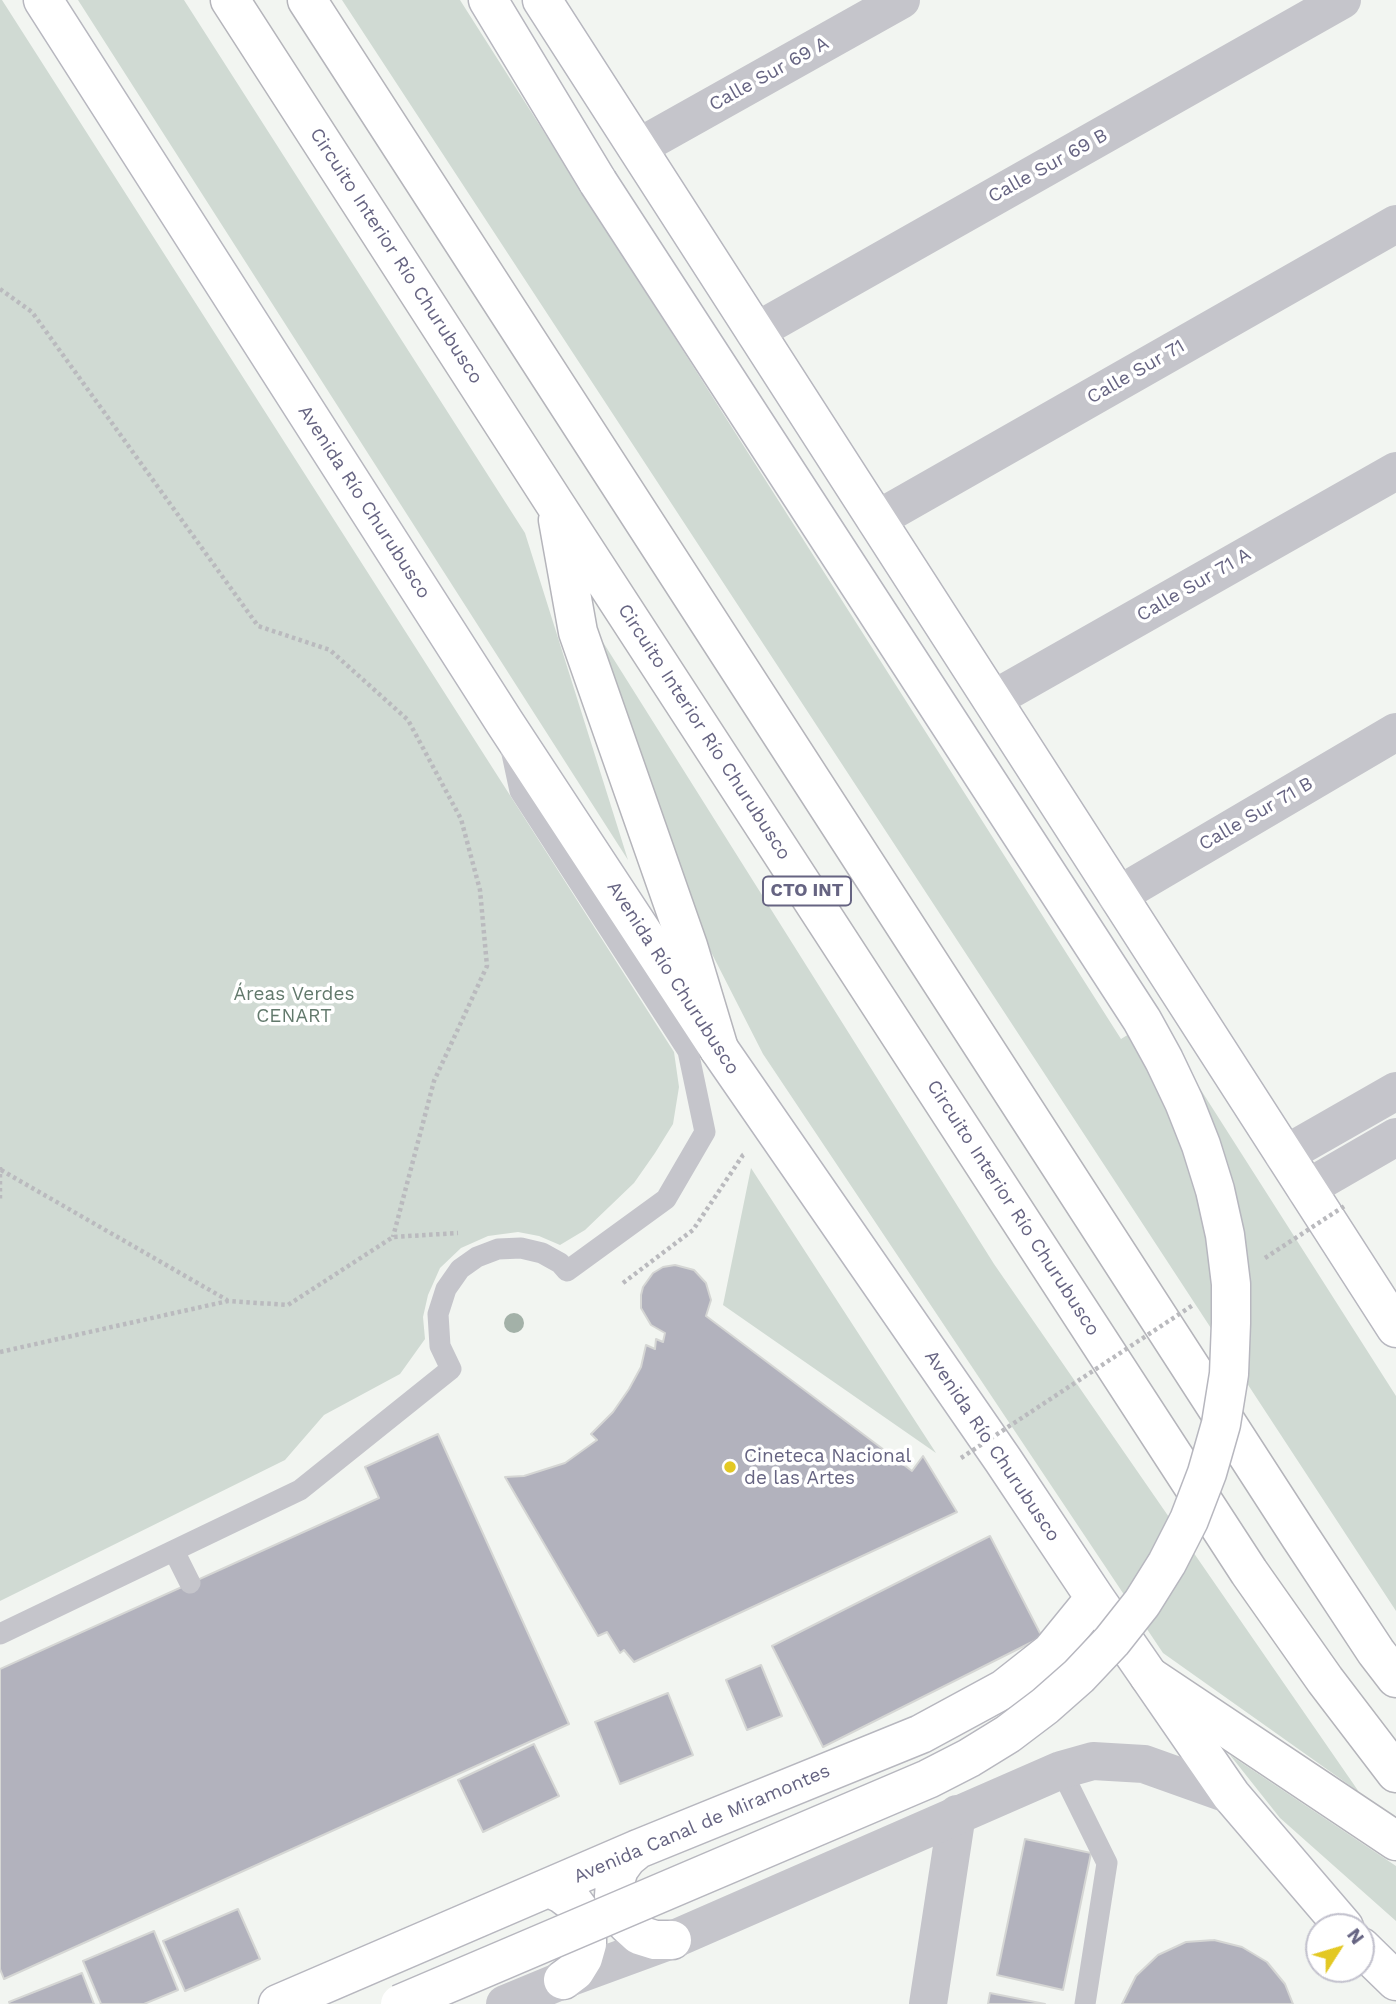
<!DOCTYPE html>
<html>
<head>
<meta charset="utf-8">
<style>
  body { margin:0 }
  #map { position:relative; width:1396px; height:2004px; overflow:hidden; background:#f2f5f1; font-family:"Work Sans",sans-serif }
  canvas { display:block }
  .north { position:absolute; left:1305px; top:1913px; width:70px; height:70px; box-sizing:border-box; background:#fff; border:2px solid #c2c1cd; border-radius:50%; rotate:53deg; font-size:19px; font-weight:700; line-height:28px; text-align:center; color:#666482 }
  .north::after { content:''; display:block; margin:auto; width:24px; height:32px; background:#e3c823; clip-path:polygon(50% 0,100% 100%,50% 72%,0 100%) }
</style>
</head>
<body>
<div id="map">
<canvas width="1396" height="2004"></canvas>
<div class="north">N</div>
</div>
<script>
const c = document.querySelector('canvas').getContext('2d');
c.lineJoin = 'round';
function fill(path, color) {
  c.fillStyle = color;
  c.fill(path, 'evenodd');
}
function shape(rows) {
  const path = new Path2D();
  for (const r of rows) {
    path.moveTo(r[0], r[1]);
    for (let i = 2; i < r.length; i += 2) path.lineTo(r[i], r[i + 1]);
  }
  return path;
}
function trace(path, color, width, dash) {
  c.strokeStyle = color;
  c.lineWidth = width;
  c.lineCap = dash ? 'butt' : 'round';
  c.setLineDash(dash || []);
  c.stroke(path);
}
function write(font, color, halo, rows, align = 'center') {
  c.font = font + ' "Work Sans",sans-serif';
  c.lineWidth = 7;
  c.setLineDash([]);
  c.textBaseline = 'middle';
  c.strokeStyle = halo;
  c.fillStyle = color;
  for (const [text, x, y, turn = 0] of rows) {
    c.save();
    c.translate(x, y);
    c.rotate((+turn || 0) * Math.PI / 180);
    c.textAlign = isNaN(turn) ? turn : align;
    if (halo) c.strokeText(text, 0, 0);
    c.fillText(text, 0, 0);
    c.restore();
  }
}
const green = shape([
  [0,0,2,0,674,1052,679,1087,673,1124,655,1153,634,1183,585,1230,560,1245,539,1236,518,1232,488,1236,461,1248,440,1268,428,1295,423,1317,425,1339,400,1374,324,1415,285,1460,0,1601],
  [78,0,184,0,525,533,628,860],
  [342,0,460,0,1121,1039,1155,1018,1396,1396,1396,1611],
  [601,639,994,1264,1359,1792,1163,1653,763,1054,709,948],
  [751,1168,936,1453,723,1305],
  [1230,1755,1396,1866,1396,1921,1280,1818]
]);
const building = shape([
  [675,1265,694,1270,706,1283,711,1300,706,1316,912,1471,923,1456,957,1512,634,1662,624,1650,620,1653,607,1632,598,1636,505,1477,524,1476,565,1463,597,1440,591,1434,613,1412,629,1389,641,1367,646,1345,655,1349,656,1339,663,1342,665,1333,651,1325,641,1308,641,1295,643,1287,653,1273,663,1267,675,1265],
  [438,1434,569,1724,4,1979,0,1969,0,1669,379,1498,365,1467,438,1434],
  [990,1536,1042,1637,823,1747,772,1646,990,1536],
  [761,1665,782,1716,747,1730,726,1680,761,1665],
  [668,1693,693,1755,620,1784,595,1722,668,1693],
  [534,1744,559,1796,483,1832,458,1780,534,1744],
  [1025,1839,1091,1853,1063,1990,997,1975,1025,1839],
  [238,1909,260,1959,185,1991,163,1941,238,1909],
  [154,1931,178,1990,144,2004,101,2004,83,1961,154,1931],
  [1214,1940,1242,1947,1267,1962,1285,1984,1293,2004,1122,2004,1136,1976,1158,1955,1186,1942,1214,1940],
  [82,1973,94,2004,10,2004,9,2002,82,1973],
  [990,1993,1045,2004,988,2004,990,1993]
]);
const path = shape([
  [0,289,32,312,258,626,330,650,408,720,461,819,480,890,487,966,434,1081,393,1237],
  [0,1167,0,1202],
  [1,1170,227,1300],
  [623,1283,693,1230,743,1155,746,1153],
  [0,1352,228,1301,288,1305,393,1237,458,1233]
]);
const service = shape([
  [174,1551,190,1583],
  [0,1634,300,1490,451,1369,440,1346,438,1314,446,1289,460,1269,477,1257,498,1249,521,1248,542,1253,560,1263,567,1271,666,1199,705,1132,688,1051,520,791,511,749],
  [1061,1770,1107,1863,1085,2004]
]);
const minor = shape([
  [637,148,901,0],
  [755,332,1342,0],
  [876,520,1396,224],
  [992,700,1396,471],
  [1117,896,1396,732],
  [928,2004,957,1814]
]);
const tertiary = shape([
  [1284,1155,1396,1091],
  [1306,1189,1396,1137],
  [505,2004,563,1980,672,1940,1061,1770,1093,1761,1144,1764,1231,1795]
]);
const secondary = shape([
  [43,0,505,723,719,1049,1003,1460,1095,1598,1231,1795,1344,1927],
  [488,0,598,182],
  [542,0,1396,1328],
  [638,1849,627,1858,619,1869,615,1882,614,1896,618,1910,627,1924,639,1935,655,1940,672,1940],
  [549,1888,562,1894,574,1903,582,1914,587,1928,587,1944,583,1958,575,1971,563,1980],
  [1361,1947,1396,1981],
  [278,2004,638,1849,921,1734,1004,1689,1051,1652,1095,1598]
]);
const motorway = shape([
  [230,0,555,504,1249,1572,1325,1680,1396,1773],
  [307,0,1301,1538,1376,1652,1396,1678],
  [558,520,578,632,688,946,719,1049],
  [1149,1676,1396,1841]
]);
const pathBridge = shape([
  [1265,1258,1346,1205],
  [961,1458,1193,1305]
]);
const secondaryBridge = shape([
  [400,2004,928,1779,969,1758,1008,1734,1045,1706,1079,1676,1112,1641,1142,1603,1167,1563,1189,1520,1207,1473,1221,1424,1229,1374,1231,1323,1231,1284,1225,1235,1215,1190,1201,1145,1184,1102,1164,1060,1142,1020,598,182]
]);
const trees = [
  [514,1323]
];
const markers = [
  [730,1467,7,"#e3c823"]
];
const shields = [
  [807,891,88]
];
const shieldNames = [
  ["CTO INT",807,891]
];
const streetNames = [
  ["Calle Sur 69 A",769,74,-29],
  ["Calle Sur 69 B",1048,166,-29],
  ["Circuito Interior Río Churubusco",396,256,57],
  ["Calle Sur 71",1136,372,-30],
  ["Avenida Río Churubusco",364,502,57],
  ["Calle Sur 71 A",1194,585,-30],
  ["Circuito Interior Río Churubusco",704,732,57],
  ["Calle Sur 71 B",1256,814,-30],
  ["Avenida Río Churubusco",673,978,57],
  ["Circuito Interior Río Churubusco",1013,1208,57],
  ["Avenida Río Churubusco",992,1446,56],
  ["Avenida Canal de Miramontes",702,1824,-23]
];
const parkNames = [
  ["Áreas Verdes",294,994],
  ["CENART",294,1016]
];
const poiNames = [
  ["Cineteca Nacional",744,1456],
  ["de las Artes",744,1478]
];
fill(green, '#d0dad3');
fill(building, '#b2b2bd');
trace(building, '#d5d6d4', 2);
trace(secondary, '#b7b7bf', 41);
trace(motorway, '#b5b5bb', 41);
trace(path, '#bababe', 4.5, [3.5, 3.5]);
trace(service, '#c5c5cb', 21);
trace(minor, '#c5c5cb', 38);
trace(tertiary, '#c5c5cb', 38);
trace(secondary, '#fff', 38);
trace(motorway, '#fff', 38);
trace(secondaryBridge, '#b7b7bf', 41, []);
trace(pathBridge, '#bababe', 4.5, [3.5, 3.5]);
trace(secondaryBridge, '#fff', 38);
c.fillStyle = '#a3b1a8';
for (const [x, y] of trees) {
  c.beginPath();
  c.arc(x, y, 10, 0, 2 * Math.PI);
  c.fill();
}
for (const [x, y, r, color] of markers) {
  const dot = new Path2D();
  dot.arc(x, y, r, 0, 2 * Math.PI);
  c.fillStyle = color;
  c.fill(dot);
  trace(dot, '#fff', 2.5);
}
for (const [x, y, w] of shields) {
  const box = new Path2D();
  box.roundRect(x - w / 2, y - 14.5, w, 29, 5);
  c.fillStyle = '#fff';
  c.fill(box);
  trace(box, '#666482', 2);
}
write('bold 18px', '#666482', null, shieldNames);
write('19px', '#666482', '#fff', streetNames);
write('19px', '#62796c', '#fff', parkNames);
write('19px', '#666482', '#fff', poiNames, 'left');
</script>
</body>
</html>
